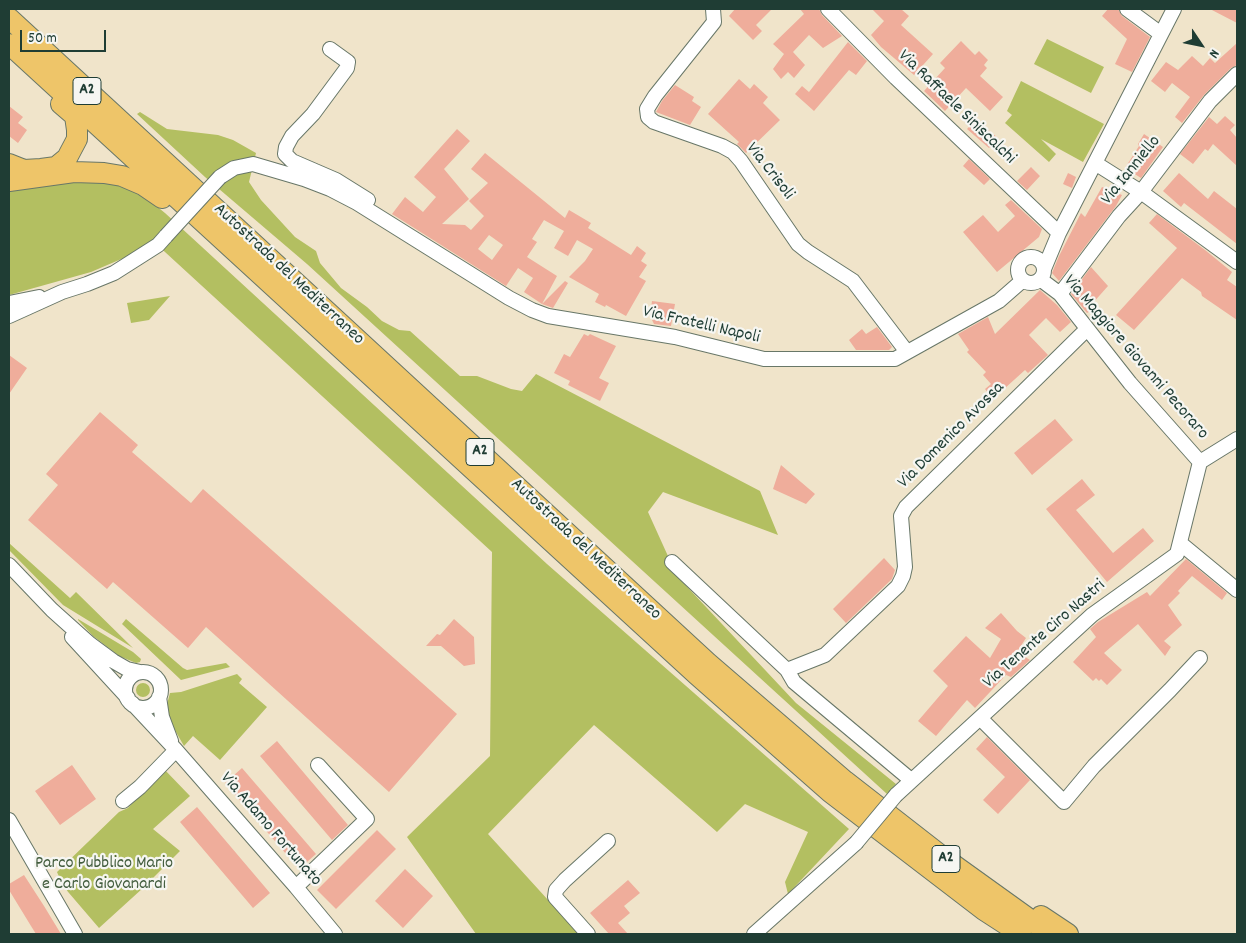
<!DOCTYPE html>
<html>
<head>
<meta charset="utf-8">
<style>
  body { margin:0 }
  #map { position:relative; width:1246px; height:943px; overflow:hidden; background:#f0e4ca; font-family:Dekko,sans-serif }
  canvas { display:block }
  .frame { position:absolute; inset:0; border:10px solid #1f3d34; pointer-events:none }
  .north { position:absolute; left:1176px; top:20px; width:50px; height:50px; -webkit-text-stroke:4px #f6f6f2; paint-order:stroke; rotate:124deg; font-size:14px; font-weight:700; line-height:20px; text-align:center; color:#1f3d34 }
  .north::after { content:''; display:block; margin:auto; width:18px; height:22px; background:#1f3d34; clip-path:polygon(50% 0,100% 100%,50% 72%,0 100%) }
  .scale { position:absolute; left:20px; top:30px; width:86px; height:22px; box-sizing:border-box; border:2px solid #1f3d34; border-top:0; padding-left:6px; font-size:15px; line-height:18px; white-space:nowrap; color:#1f3d34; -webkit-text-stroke:4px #f6f6f2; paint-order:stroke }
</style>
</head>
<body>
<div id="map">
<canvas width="1246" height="943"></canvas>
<div class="frame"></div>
<div class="north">N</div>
<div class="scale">50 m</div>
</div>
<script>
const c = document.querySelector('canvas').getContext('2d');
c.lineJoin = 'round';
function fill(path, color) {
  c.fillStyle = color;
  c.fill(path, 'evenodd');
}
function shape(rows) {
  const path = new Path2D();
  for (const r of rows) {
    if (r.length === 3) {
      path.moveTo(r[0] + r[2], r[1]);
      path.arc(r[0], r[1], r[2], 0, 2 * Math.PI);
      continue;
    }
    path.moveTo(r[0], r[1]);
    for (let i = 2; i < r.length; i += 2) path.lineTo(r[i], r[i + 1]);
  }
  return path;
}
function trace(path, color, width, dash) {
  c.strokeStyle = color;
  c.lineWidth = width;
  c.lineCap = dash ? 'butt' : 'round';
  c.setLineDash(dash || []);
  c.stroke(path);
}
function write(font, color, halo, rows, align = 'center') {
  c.font = font + ' Dekko,sans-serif';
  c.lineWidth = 4.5;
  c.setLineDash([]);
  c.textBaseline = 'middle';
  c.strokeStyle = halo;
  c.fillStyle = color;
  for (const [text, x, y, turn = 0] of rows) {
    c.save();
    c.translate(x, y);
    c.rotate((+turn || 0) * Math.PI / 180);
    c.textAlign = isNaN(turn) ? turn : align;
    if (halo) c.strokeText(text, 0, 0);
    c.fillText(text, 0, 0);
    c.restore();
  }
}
const green = shape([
  [1047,39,1104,67,1091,93,1034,64],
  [1021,81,1104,124,1083,162,1041,139,1056,154,1049,162,1005,123,1012,115,1007,111],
  [140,112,167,129,218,135,233,140,256,153,249,182,261,200,295,237,316,251,320,263,341,288,367,307,382,321,399,330,410,331,460,376,477,376,511,389,522,391,536,374,760,491,778,535,663,492,648,512,677,576,796,703,896,784,887,794,307,264,205,177,137,114],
  [78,178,129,184,165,213,547,564,849,829,788,894,785,882,808,832,745,804,717,832,594,725,488,834,579,934,476,934,407,837,490,756,492,552,153,241,126,257,91,272,9,295,9,185],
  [170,296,149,320,131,323,127,303],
  [9,543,70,598,76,592,133,648,63,605,9,550],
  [78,619,133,652,141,659,140,662,136,663,119,656,93,636,78,620],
  [126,619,183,668,187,670,226,663,230,667,181,680,122,624],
  [237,674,242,679,239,683,267,707,220,760,193,736,184,746,172,725,167,714,167,704,170,693,181,692],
  [143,690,7],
  [163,768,190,796,153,829,180,851,143,888,99,928,63,886,57,872,119,812,128,808]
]);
const building = shape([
  [735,9,772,9,756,25,762,31,753,40,729,16],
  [800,9,819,9,822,15,842,36,823,48,809,35,793,52,805,65,794,78,788,72,781,79,773,69,784,54,773,44,804,14],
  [872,9,901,9,909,16,901,25,933,54,914,75,881,47,871,35,884,21],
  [1108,9,1118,9,1122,16,1150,37,1132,72,1115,64,1127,39,1102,16],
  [1210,9,1237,9,1237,23],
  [961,41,975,55,979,51,988,60,984,65,987,68,980,76,1003,97,990,111,966,88,945,111,924,91,945,68,940,63],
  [848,42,867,61,856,75,849,70,814,111,795,94,802,86,809,92],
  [1237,43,1237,65,1231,68,1204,95,1182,123,1175,117,1190,97,1172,83,1165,92,1151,81,1166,62,1178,70,1192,56,1203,66,1210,58,1215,63],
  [739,79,750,89,754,84,768,97,763,103,780,120,746,153,737,144,739,142,708,114],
  [675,85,694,97,692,101,701,107,690,125,656,112,662,101],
  [9,106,23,117,18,123,27,130,18,143,9,136],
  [1225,116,1235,125,1230,130,1237,138,1237,166,1213,144,1208,151,1205,149,1193,164,1180,154,1209,117,1217,124],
  [975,121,985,130,987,129,998,138,989,148,967,129],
  [457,129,470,141,444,169,469,199,442,224,465,225,471,230,484,216,469,201,488,183,471,169,485,153,565,218,569,210,591,223,588,228,631,255,637,246,646,253,641,261,647,265,639,277,646,281,626,316,606,305,605,307,595,302,599,294,569,277,585,261,593,249,577,240,568,256,554,248,564,231,544,220,532,239,537,242,527,257,557,276,542,304,524,292,533,278,518,268,506,286,392,214,405,197,423,212,436,197,414,177],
  [489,235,503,245,492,260,478,249],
  [1144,134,1163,147,1141,178,1125,168,1139,146,1138,144],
  [969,159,990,179,984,185,963,166],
  [1031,167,1040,176,1027,190,1017,181],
  [1068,173,1076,177,1072,188,1063,184],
  [1179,173,1208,199,1214,191,1237,209,1237,244,1184,203,1181,207,1163,191],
  [1102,187,1122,195,1116,206,1059,281,1052,273,1059,256,1081,213,1085,217],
  [1011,200,1042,229,1039,237,997,272,963,232,983,215,998,232,1015,216,1005,205],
  [1157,214,1205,250,1232,272,1227,280,1237,287,1237,320,1202,296,1201,292,1182,278,1134,330,1116,315,1177,248,1149,223],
  [1091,267,1108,286,1092,304,1095,308,1087,313,1071,294],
  [565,281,568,283,553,308,542,304],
  [1040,290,1057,305,1071,322,1060,332,1046,318,1029,335,1048,355,1028,373,1025,370,993,399,985,389,991,384,983,375,986,372,967,352,969,350,958,334,988,317,995,334],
  [652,301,675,304,671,326,654,324,650,316],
  [877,327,892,347,889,350,856,350,849,340,862,329,866,334],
  [584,334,588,336,590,334,616,346,599,378,609,383,600,401,568,385,570,381,554,373,564,354,570,357],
  [9,355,27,368,9,394],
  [100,412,138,445,132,452,191,503,203,489,457,714,389,792,206,627,188,648,113,582,107,589,28,520,58,485,46,474],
  [1055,419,1073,440,1032,475,1014,453],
  [781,465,815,494,806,504,773,489],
  [1082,479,1095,495,1076,510,1113,553,1143,528,1154,541,1107,582,1046,509],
  [884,558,895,570,892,579,846,623,833,609],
  [1186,559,1227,593,1222,600,1192,576,1178,591,1180,593,1168,605,1182,625,1164,641,1171,647,1165,656,1138,624,1104,653,1122,670,1107,685,1101,679,1099,681,1096,678,1093,681,1073,662,1096,637,1090,629,1098,622,1147,592,1150,596],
  [1001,613,1017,631,1026,638,1017,652,1030,660,1011,677,1006,675,975,708,967,700,936,736,918,721,948,686,933,671,966,636,990,658,1001,639,985,628],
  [454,619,474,637,475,664,464,666,441,646,426,646,437,634,440,635],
  [987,737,1030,780,998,814,983,800,1005,777,976,749],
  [277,741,348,825,332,840,260,756],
  [72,765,96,799,60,825,35,791],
  [242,768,316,854,299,869,225,783],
  [197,807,270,893,253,908,180,822],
  [377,830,396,849,336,909,317,890],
  [405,869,433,896,403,928,375,901],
  [24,875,44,906,61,934,36,934,31,926,9,890,9,884],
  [628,880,640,893,624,906,630,913,618,923,628,934,609,934,590,913]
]);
const minor = shape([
  [713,9,714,22,655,96,647,109,648,117,654,122,722,146,733,152,741,161,798,244,808,252,853,281,907,352],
  [828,9,896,78,1059,233],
  [1127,9,1161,34],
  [330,49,348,62,347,68,313,114,292,136,286,147,285,154,292,161,336,180,368,200],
  [1095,163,1141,192,1237,262],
  [220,177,234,168,253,164,304,179,330,189,357,203,509,298,532,310,548,316,675,337,764,359,895,359,999,301,1023,280],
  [1031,270,13],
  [1044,269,1059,233,1174,9],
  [1040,279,1060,294,1130,383,1200,462],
  [1060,294,1119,216,1141,192,1210,101,1237,74],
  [9,303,39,297],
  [9,316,62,292,87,284,114,273,158,245,166,236],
  [1200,462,1237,439],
  [1180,543,1237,590],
  [672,562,787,670],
  [9,565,52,610,90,644,113,661,127,669,140,672],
  [72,637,128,698],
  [143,690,18],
  [159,697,162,717,171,741],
  [132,703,176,750,296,887,335,934],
  [980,718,1064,802,1094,766,1170,690,1200,658],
  [911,780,794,682,787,670,825,655,898,586,903,576,905,567,901,516,906,507,1087,329],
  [896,795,1092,615,1177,554,1200,462],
  [123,801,140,787,176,750],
  [9,820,75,934],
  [296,887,367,819,318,765],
  [588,934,555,897,556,890,565,880,608,841],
  [754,934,856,843]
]);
const highway = shape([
  [9,18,708,663,845,781,940,855,1050,934],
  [9,44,697,675,830,792,984,910,1021,934],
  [9,164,24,170,41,169,56,167,67,158,77,139,77,130,75,116,61,104],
  [9,181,74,172,104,173,122,176,143,185,162,198],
  [1041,916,1068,934]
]);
const minorBridge = shape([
  [166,236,220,177],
  [856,843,896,795]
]);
const shields = [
  [87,91,28],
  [480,452,28],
  [946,859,28]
];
const shieldNames = [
  ["A2",87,91],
  ["A2",480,452],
  ["A2",946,859]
];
const streetNames = [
  ["Via Raffaele Siniscalchi",956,108,44],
  ["Via Ianniello",1132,171,-51],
  ["Via Crisoli",769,172,52],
  ["Autostrada del Mediterraneo",288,275,43],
  ["Via Fratelli Napoli",701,326,13],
  ["Via Maggiore Giovanni Pecoraro",1135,358,49],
  ["Via Domenico Avossa",952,436,-45],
  ["Autostrada del Mediterraneo",585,550,43],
  ["Via Tenente Ciro Nastri",1045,635,-41],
  ["Via Adamo Fortunato",270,830,49]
];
const parkNames = [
  ["Parco Pubblico Mario",104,865],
  ["e Carlo Giovanardi",104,886]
];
fill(green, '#b3bf61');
fill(building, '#efad9b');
trace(minor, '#687768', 16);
trace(highway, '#687768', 22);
trace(minor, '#fff', 14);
trace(highway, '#eec569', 20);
trace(minorBridge, '#687768', 16, []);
trace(minorBridge, '#fff', 14);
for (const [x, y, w] of shields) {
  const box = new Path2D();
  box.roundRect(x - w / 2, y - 13.5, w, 27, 4);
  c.fillStyle = '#f6f6f2';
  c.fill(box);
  trace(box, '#1f3d34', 1);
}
write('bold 16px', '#1f3d34', null, shieldNames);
write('18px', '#1f3d34', '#f6f6f2', streetNames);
write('18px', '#445e3f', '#f6f6f2', parkNames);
</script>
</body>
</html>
